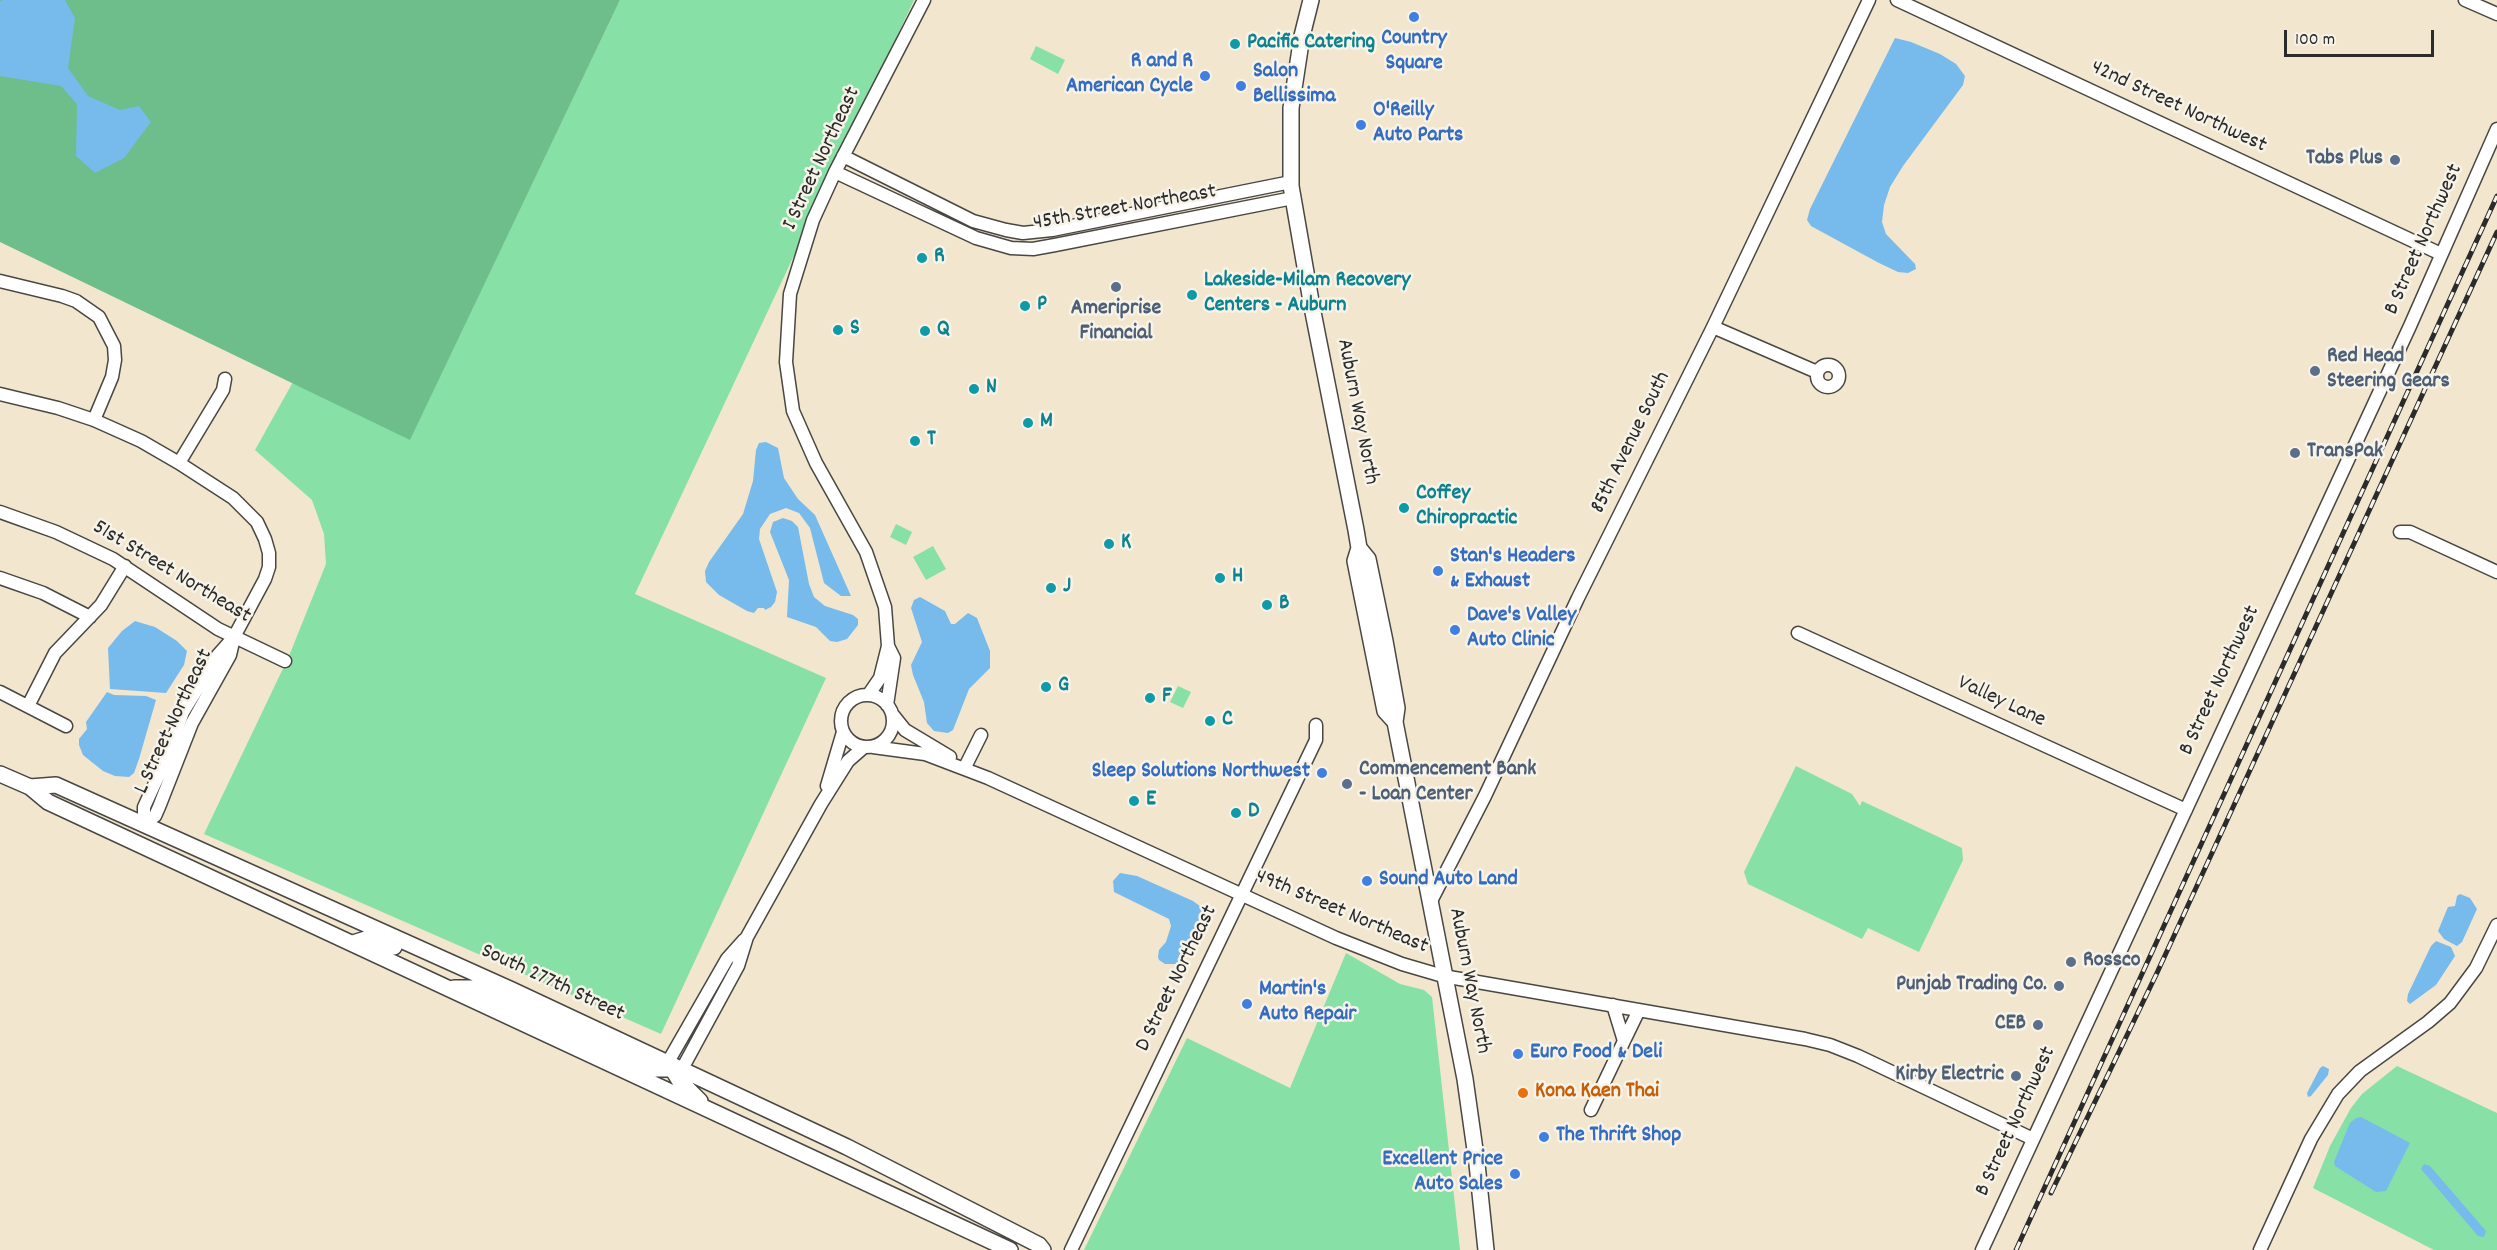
<!DOCTYPE html>
<html>
<head>
<meta charset="utf-8">
<style>
  body { margin:0 }
  #map { position:relative; width:2497px; height:1250px; overflow:hidden; background:#f2e6ce; font-family:Dekko,sans-serif }
  canvas { display:block }
  .scale { position:absolute; left:2284px; top:30px; width:150px; height:27px; box-sizing:border-box; border:3px solid #2b2b2b; border-top:0; padding-left:8px; font-size:18px; line-height:21px; white-space:nowrap; color:#2b2b2b; -webkit-text-stroke:4px #f7f3e8; paint-order:stroke }
</style>
</head>
<body>
<div id="map">
<canvas width="2497" height="1250"></canvas>
<div class="scale">100 m</div>
</div>
<script>
const c = document.querySelector('canvas').getContext('2d');
c.lineJoin = 'round';
function fill(path, color) {
  c.fillStyle = color;
  c.fill(path, 'evenodd');
}
function shape(rows) {
  const path = new Path2D();
  for (const r of rows) {
    if (r.length === 3) {
      path.moveTo(r[0] + r[2], r[1]);
      path.arc(r[0], r[1], r[2], 0, 2 * Math.PI);
      continue;
    }
    path.moveTo(r[0], r[1]);
    for (let i = 2; i < r.length; i += 2) path.lineTo(r[i], r[i + 1]);
  }
  return path;
}
function trace(path, color, width, dash) {
  c.strokeStyle = color;
  c.lineWidth = width;
  c.lineCap = dash ? 'butt' : 'round';
  c.setLineDash(dash || []);
  c.stroke(path);
}
function write(font, color, halo, rows, align = 'center') {
  c.font = font + ' Dekko,sans-serif';
  c.lineWidth = 5;
  c.setLineDash([]);
  c.textBaseline = 'middle';
  c.strokeStyle = halo;
  c.fillStyle = color;
  for (const [text, x, y, turn = 0] of rows) {
    c.save();
    c.translate(x, y);
    c.rotate((+turn || 0) * Math.PI / 180);
    c.textAlign = isNaN(turn) ? turn : align;
    if (halo) c.strokeText(text, 0, 0);
    c.fillText(text, 0, 0);
    c.restore();
  }
}
const green = shape([
  [620,0,914,0,635,594,826,678,661,1034,204,834,289,656,326,564,324,534,312,500,255,450,293,382,410,439],
  [1036,46,1065,60,1058,74,1030,59],
  [896,524,912,532,906,545,890,537],
  [933,546,946,569,926,580,913,557],
  [1178,686,1191,692,1183,708,1170,702],
  [1796,766,1852,794,1860,806,1862,801,1962,848,1963,860,1919,952,1868,928,1862,939,1748,884,1744,872],
  [1346,953,1400,984,1424,990,1432,997,1460,1250,1084,1250,1187,1038,1290,1088],
  [2397,1066,2497,1113,2497,1250,2434,1250,2313,1188,2330,1146,2351,1108,2362,1094]
]);
const forest = shape([
  [0,0,620,0,410,440,0,242]
]);
const water = shape([
  [2,0,65,0,75,18,68,68,88,96,120,110,139,106,151,122,124,158,95,173,76,156,77,104,61,86,0,76,0,2],
  [1895,38,1911,42,1940,54,1956,64,1965,76,1963,85,1903,166,1890,187,1884,205,1882,222,1886,234,1915,264,1916,269,1908,273,1898,272,1879,263,1811,226,1807,220,1810,209],
  [766,442,778,448,784,478,798,499,815,515,851,596,841,596,824,583,810,528,799,513,786,508,770,514,760,529,759,539,777,592,775,602,771,607,765,610,764,608,758,608,754,613,747,611,719,595,706,582,705,571,709,562,743,514,753,481,756,450,759,443],
  [783,518,792,521,798,527,809,584,814,597,825,606,853,615,858,619,858,625,847,639,837,642,830,641,816,627,787,617,789,580,770,532,773,522],
  [920,597,945,611,951,624,955,624,968,613,977,618,990,651,990,668,969,689,953,730,948,733,934,731,927,723,924,702,913,675,911,665,922,642,911,608,914,600],
  [135,621,155,627,177,641,187,651,184,665,166,693,110,689,108,648,122,631],
  [107,692,114,695,146,696,156,700,139,759,134,773,129,777,115,776,103,771,83,755,79,745,79,739,87,729,86,722],
  [1120,873,1137,876,1193,901,1204,909,1205,916,1192,934,1188,951,1176,964,1165,964,1159,960,1158,957,1159,950,1166,942,1171,926,1169,919,1114,892,1113,881],
  [2460,894,2470,898,2477,909,2462,942,2457,946,2444,939,2438,931,2448,907,2455,906,2457,896],
  [2436,941,2451,947,2455,956,2436,985,2410,1004,2407,1001,2408,994,2431,946],
  [2323,1066,2329,1069,2328,1075,2311,1096,2308,1097,2307,1093,2320,1068],
  [2361,1117,2410,1143,2386,1191,2376,1192,2335,1166,2334,1162,2350,1123,2356,1118],
  [2424,1164,2430,1166,2486,1231,2484,1237,2478,1236,2421,1169]
]);
const minor = shape([
  [1897,0,2441,254],
  [2465,0,2497,14],
  [843,156,973,221,1006,230,1023,233,1052,230,1291,182],
  [835,172,976,238,1011,248,1033,249,1055,245,1293,198],
  [0,281,62,296,76,301,99,317,114,346,115,360,112,377,94,420],
  [1713,327,1817,372],
  [1828,376,11],
  [0,394,58,408,94,420,141,441,179,463,233,498,257,522,265,539,269,553,269,567,265,579,234,637,218,655,183,712,166,759,144,807,144,824],
  [179,463,223,390,225,379],
  [0,512,56,532,113,559,218,629,285,661],
  [2400,532,2410,532,2497,572],
  [0,578,43,593,90,617],
  [1798,633,2186,810],
  [888,646,885,607,866,552,816,463,793,411,786,362,790,294,813,220,835,172,924,0],
  [0,692,66,726],
  [869,694,880,678,888,646,894,658,887,705],
  [867,721,26],
  [28,706,55,653,101,605,125,566],
  [893,715,905,730,950,757],
  [873,747,925,754,988,778,1336,938,1402,964,1443,976,1805,1039,1830,1045,1858,1056,2033,1139],
  [966,765,981,735],
  [827,786,843,732],
  [144,824,155,816,159,807,192,723,230,655,234,638],
  [1430,903,1485,796,1578,598,1713,327,1869,0],
  [1613,1005,1624,1041,1639,1010],
  [668,1062,727,959,744,940],
  [682,1069,738,966,747,937,821,804,848,761,864,747],
  [1591,1110,1624,1041],
  [1071,1250,1316,740,1316,725],
  [1982,1250,2410,326,2497,129],
  [2260,1250,2311,1139,2338,1094,2360,1071,2428,1022,2450,1003,2476,968,2497,925]
]);
const major = shape([
  [1311,0,1302,36,1291,108,1291,186,1312,307,1356,530,1359,548,1355,561,1385,711,1395,722],
  [1359,548,1368,559,1385,641,1397,708,1395,722,1465,1079,1477,1164,1486,1250],
  [0,774,30,787,48,802,1010,1250],
  [30,787,56,785,512,990,847,1147,1039,1245,1043,1250],
  [353,943,369,938,394,947],
  [454,988,476,988,656,1069,676,1069],
  [668,1062,679,1080,700,1101]
]);
const rail = shape([
  [2051,1193,2156,975,2497,232],
  [2016,1250,2497,196]
]);
const markers = [
  [1414,17,6,"#3f7fe0"],
  [1235,44,6,"#0f9aa8"],
  [1205,76,6,"#3f7fe0"],
  [1241,86,6,"#3f7fe0"],
  [1361,125,6,"#3f7fe0"],
  [2395,160,6,"#5c6f8a"],
  [922,258,6,"#0f9aa8"],
  [1116,287,6,"#5c6f8a"],
  [1192,295,6,"#0f9aa8"],
  [1025,306,6,"#0f9aa8"],
  [838,330,6,"#0f9aa8"],
  [925,331,6,"#0f9aa8"],
  [2315,371,6,"#5c6f8a"],
  [974,389,6,"#0f9aa8"],
  [1028,423,6,"#0f9aa8"],
  [915,441,6,"#0f9aa8"],
  [2295,453,6,"#5c6f8a"],
  [1404,508,6,"#0f9aa8"],
  [1109,544,6,"#0f9aa8"],
  [1438,571,6,"#3f7fe0"],
  [1220,578,6,"#0f9aa8"],
  [1051,588,6,"#0f9aa8"],
  [1267,605,6,"#0f9aa8"],
  [1455,630,6,"#3f7fe0"],
  [1046,687,6,"#0f9aa8"],
  [1150,698,6,"#0f9aa8"],
  [1210,721,6,"#0f9aa8"],
  [1322,773,6,"#3f7fe0"],
  [1347,784,6,"#5c6f8a"],
  [1134,801,6,"#0f9aa8"],
  [1236,813,6,"#0f9aa8"],
  [1367,881,6,"#3f7fe0"],
  [2071,962,6,"#5c6f8a"],
  [2059,986,6,"#5c6f8a"],
  [1247,1004,6,"#3f7fe0"],
  [2038,1025,6,"#5c6f8a"],
  [1518,1054,6,"#3f7fe0"],
  [2016,1076,6,"#5c6f8a"],
  [1523,1093,6,"#e8710a"],
  [1544,1137,6,"#3f7fe0"],
  [1515,1174,6,"#3f7fe0"]
];
const shopNames = [
  ["Country",1414,40,"center"],
  ["Square",1414,65,"center"],
  ["R and R",1193,63,"right"],
  ["American Cycle",1193,88,"right"],
  ["Salon",1253,73],
  ["Bellissima",1253,98],
  ["O'Reilly",1373,112],
  ["Auto Parts",1373,137],
  ["Stan's Headers",1450,558],
  ["& Exhaust",1450,583],
  ["Dave's Valley",1467,617],
  ["Auto Clinic",1467,642],
  ["Sleep Solutions Northwest",1310,773,"right"],
  ["Sound Auto Land",1379,881],
  ["Martin's",1259,991],
  ["Auto Repair",1259,1016],
  ["Euro Food & Deli",1530,1054],
  ["The Thrift Shop",1556,1137],
  ["Excellent Price",1503,1161,"right"],
  ["Auto Sales",1503,1186,"right"]
];
const cultureNames = [
  ["Pacific Catering",1247,44],
  ["R",934,258],
  ["Lakeside-Milam Recovery",1204,282],
  ["Centers - Auburn",1204,307],
  ["P",1037,306],
  ["S",850,330],
  ["Q",937,331],
  ["N",986,389],
  ["M",1040,423],
  ["T",927,441],
  ["Coffey",1416,495],
  ["Chiropractic",1416,520],
  ["K",1121,544],
  ["H",1232,578],
  ["J",1063,588],
  ["B",1279,605],
  ["G",1058,687],
  ["F",1162,698],
  ["C",1222,721],
  ["E",1146,801],
  ["D",1248,813]
];
const streetNames = [
  ["42nd Street Northwest",2178,108,25],
  ["I Street Northeast",823,159,-65],
  ["45th Street Northeast",1125,209,-10],
  ["B Street Northwest",2425,240,-66],
  ["Auburn Way North",1356,412,79],
  ["85th Avenue South",1632,443,-64],
  ["51st Street Northeast",171,573,31],
  ["B Street Northwest",2221,681,-65],
  ["Valley Lane",2001,703,25],
  ["L Street Northeast",175,722,-65],
  ["49th Street Northeast",1341,913,23],
  ["D Street Northeast",1178,979,-64],
  ["Auburn Way North",1468,981,79],
  ["South 277th Street",552,984,25],
  ["B Street Northwest",2017,1122,-65]
];
const serviceNames = [
  ["Tabs Plus",2383,160],
  ["Ameriprise",1116,310,"center"],
  ["Financial",1116,335,"center"],
  ["Red Head",2327,358,"left"],
  ["Steering Gears",2327,383,"left"],
  ["TransPak",2307,453,"left"],
  ["Commencement Bank",1359,771,"left"],
  ["- Loan Center",1359,796,"left"],
  ["Rossco",2083,962,"left"],
  ["Punjab Trading Co.",2047,986],
  ["CEB",2026,1025],
  ["Kirby Electric",2004,1076]
];
const foodNames = [
  ["Kona Kaen Thai",1535,1093]
];
fill(green, '#87e0a5');
fill(forest, '#6dbe8a');
fill(water, '#77baec');
trace(minor, '#494743', 15);
trace(major, '#494743', 18);
trace(minor, '#fff', 12);
trace(major, '#fff', 15);
trace(rail, '#2b2b2b', 5);
trace(rail, '#f7f3e8', 3, [9]);
for (const [x, y, r, color] of markers) {
  const dot = new Path2D();
  dot.arc(x, y, r, 0, 2 * Math.PI);
  c.fillStyle = color;
  c.fill(dot);
  trace(dot, '#f7f3e8', 2);
}
write('bold 22px', '#366cbe', '#f7f3e8', shopNames, 'left');
write('bold 22px', '#0d838f', '#f7f3e8', cultureNames, 'left');
write('22px', '#2b2b2b', '#f7f3e8', streetNames);
write('bold 22px', '#4e5e75', '#f7f3e8', serviceNames, 'right');
write('bold 22px', '#c56008', '#f7f3e8', foodNames, 'left');
</script>
</body>
</html>
